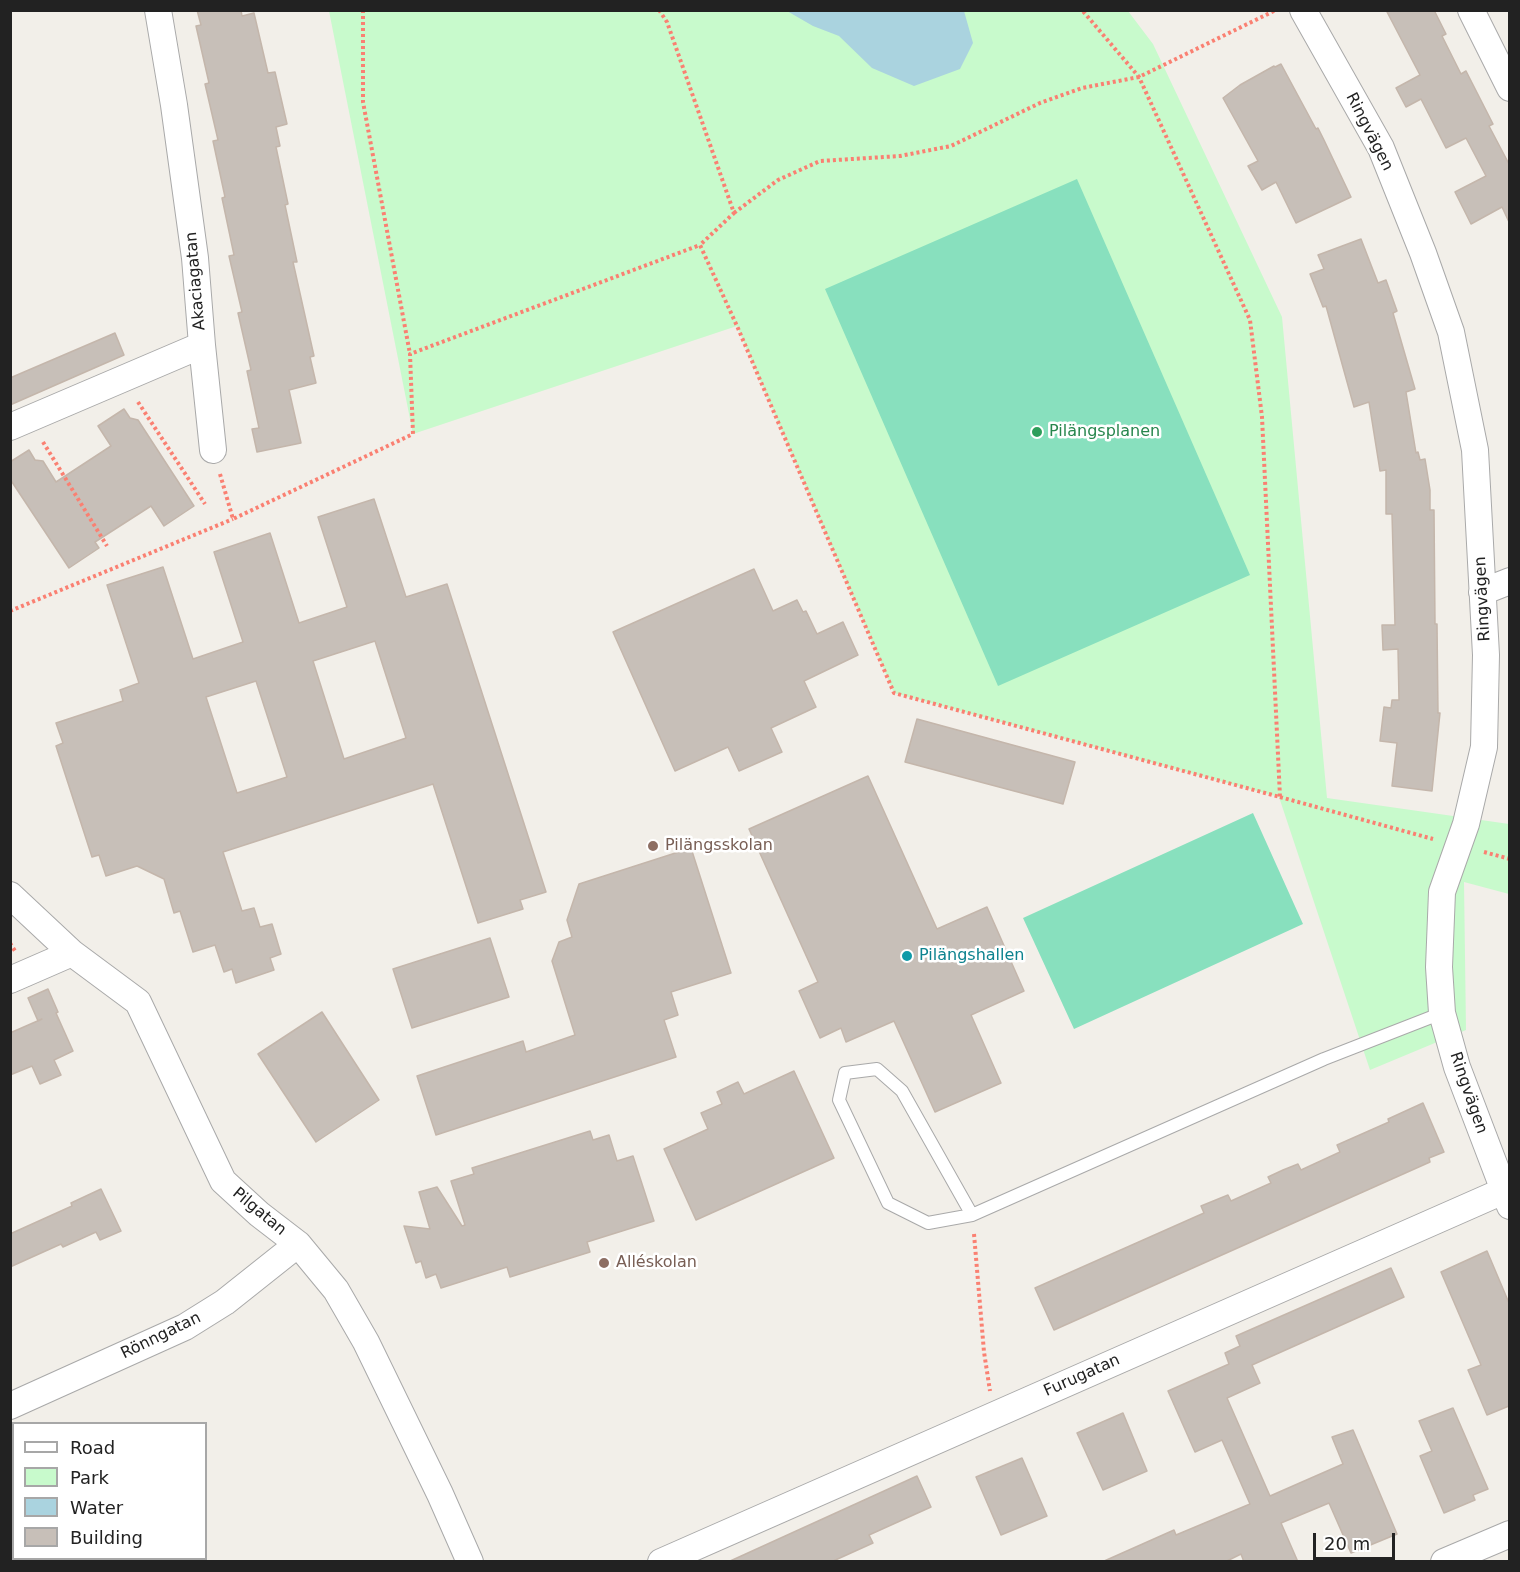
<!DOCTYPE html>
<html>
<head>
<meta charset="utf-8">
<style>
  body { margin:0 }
  #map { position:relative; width:1520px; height:1572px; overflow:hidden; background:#f2efe9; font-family:"DejaVu Sans",sans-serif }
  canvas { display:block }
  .frame { position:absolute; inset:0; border:12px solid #222; pointer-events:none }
  .legend { position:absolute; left:12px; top:1422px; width:195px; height:138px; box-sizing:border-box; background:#fff; border:2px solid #a7a7a7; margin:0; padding:8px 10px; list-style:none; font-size:18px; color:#222 }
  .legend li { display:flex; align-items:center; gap:12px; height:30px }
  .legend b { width:30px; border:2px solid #a7a7a7 }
  .scale { position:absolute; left:1313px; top:1533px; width:82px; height:27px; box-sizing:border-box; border:3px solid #222; border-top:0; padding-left:8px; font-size:18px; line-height:21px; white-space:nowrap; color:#222; -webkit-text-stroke:4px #fff; paint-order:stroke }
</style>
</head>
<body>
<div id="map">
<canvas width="1520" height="1572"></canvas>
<div class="frame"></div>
<ul class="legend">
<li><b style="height:8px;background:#fff"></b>Road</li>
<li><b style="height:16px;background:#c8facc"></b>Park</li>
<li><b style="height:16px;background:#aad3df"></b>Water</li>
<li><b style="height:16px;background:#c7bfb8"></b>Building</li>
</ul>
<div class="scale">20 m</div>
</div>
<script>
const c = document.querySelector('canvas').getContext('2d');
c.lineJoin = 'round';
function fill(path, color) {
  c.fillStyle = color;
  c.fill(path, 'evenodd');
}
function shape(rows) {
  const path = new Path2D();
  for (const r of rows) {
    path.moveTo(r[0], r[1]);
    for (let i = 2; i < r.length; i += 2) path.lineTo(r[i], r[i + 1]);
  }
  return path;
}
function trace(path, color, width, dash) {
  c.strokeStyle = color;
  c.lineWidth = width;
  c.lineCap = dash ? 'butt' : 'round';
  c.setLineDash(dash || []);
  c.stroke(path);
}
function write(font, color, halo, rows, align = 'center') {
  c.font = font + ' "DejaVu Sans",sans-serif';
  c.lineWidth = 5;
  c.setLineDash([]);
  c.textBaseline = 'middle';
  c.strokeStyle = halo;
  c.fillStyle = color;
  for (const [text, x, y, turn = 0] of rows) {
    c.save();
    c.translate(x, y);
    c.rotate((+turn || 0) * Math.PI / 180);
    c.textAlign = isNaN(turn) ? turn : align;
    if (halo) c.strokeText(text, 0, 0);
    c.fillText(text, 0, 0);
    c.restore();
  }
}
const park = shape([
  [329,11,1128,11,1153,44,1282,317,1327,798,1509,824,1509,894,1464,882,1466,1030,1370,1070,1279,797,894,693,737,326,413,434]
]);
const pitch = shape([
  [1077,179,1250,575,998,686,825,289],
  [1253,813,1303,924,1074,1029,1023,918]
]);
const water = shape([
  [787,11,964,11,973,43,960,69,914,86,872,68,839,36,813,26]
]);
const building = shape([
  [197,10,241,10,242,16,254,13,268,73,275,72,287,124,276,127,280,146,276,147,288,204,285,205,297,262,293,262,314,356,310,357,316,383,289,390,301,443,257,452,252,429,259,428,247,371,251,370,238,313,242,312,229,256,234,255,222,198,225,197,213,141,218,140,205,84,209,83,196,26,201,25,197,10],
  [1386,10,1434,10,1446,34,1442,36,1461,74,1466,71,1493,124,1489,126,1509,164,1509,222,1502,207,1471,224,1455,192,1486,176,1466,138,1446,148,1421,99,1406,107,1396,88,1420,75,1386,10],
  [1281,64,1316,129,1318,128,1324,140,1351,197,1296,223,1276,182,1262,190,1248,166,1258,161,1223,98,1240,85,1274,66,1275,67,1281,64],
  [1361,239,1378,283,1386,280,1397,311,1393,313,1415,389,1406,392,1416,453,1418,452,1420,460,1425,459,1430,490,1430,510,1434,510,1435,624,1437,624,1438,713,1440,713,1432,791,1392,786,1397,743,1380,741,1384,707,1391,708,1392,700,1399,700,1398,649,1383,650,1382,625,1395,625,1392,514,1386,514,1386,470,1380,471,1369,402,1354,407,1326,306,1323,307,1310,274,1324,269,1318,255,1361,239],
  [115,333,124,355,10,405,10,378,115,333],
  [124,409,130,418,138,420,194,506,164,526,151,506,95,542,99,548,69,568,10,479,10,462,29,450,35,460,43,461,56,482,111,446,98,426,124,409],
  [374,499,406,597,447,584,546,892,520,900,523,909,478,923,433,784,223,852,242,911,254,908,260,927,272,924,281,954,270,958,274,970,236,983,232,969,224,972,215,945,193,952,180,911,174,913,164,879,137,866,106,876,99,855,92,857,56,746,63,743,56,723,123,701,120,690,139,683,107,585,163,567,193,659,243,642,214,552,270,533,299,623,347,607,318,517,374,499],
  [375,641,406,738,344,759,313,661,375,641],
  [256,681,287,777,237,793,206,697,256,681],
  [754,569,773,611,797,600,803,612,806,611,817,634,843,622,858,655,804,681,816,707,771,728,782,752,739,771,728,747,675,771,613,632,754,569],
  [917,719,1075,762,1063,804,905,762,917,719],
  [868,776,937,929,987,907,1024,991,971,1015,1001,1083,935,1112,894,1021,846,1042,841,1028,820,1038,799,991,818,982,749,829,868,776],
  [691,848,731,973,671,992,678,1015,664,1020,676,1057,436,1135,417,1076,523,1041,526,1052,575,1035,552,961,559,942,572,937,567,920,579,884,691,848],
  [490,938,509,997,412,1028,393,969,490,938],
  [48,989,58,1012,56,1013,73,1051,54,1060,61,1075,40,1084,32,1066,10,1075,10,1033,42,1019,38,1021,28,998,48,989],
  [322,1012,379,1100,316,1142,258,1054,322,1012],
  [794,1071,834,1158,696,1220,664,1149,708,1129,701,1113,722,1104,717,1092,738,1082,744,1094,794,1071],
  [1423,1103,1444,1152,1429,1158,1430,1162,1054,1330,1035,1288,1204,1213,1201,1206,1228,1195,1231,1201,1271,1183,1268,1177,1283,1170,1298,1164,1301,1170,1340,1152,1337,1145,1389,1122,1388,1119,1423,1103],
  [590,1131,593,1140,609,1135,617,1161,633,1156,654,1221,587,1242,590,1252,510,1277,507,1267,441,1288,436,1274,426,1278,421,1261,416,1263,404,1226,430,1229,419,1192,437,1187,462,1226,465,1225,451,1181,474,1174,472,1168,590,1131],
  [101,1189,121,1231,100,1240,96,1232,63,1247,61,1244,10,1267,10,1234,72,1206,71,1203,101,1189],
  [1487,1251,1509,1303,1509,1406,1487,1415,1468,1370,1481,1365,1441,1272,1487,1251],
  [1391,1268,1404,1297,1252,1365,1260,1383,1227,1398,1270,1496,1343,1464,1332,1437,1353,1430,1397,1534,1351,1553,1329,1503,1281,1523,1298,1562,1244,1562,1241,1554,1225,1562,1102,1562,1174,1530,1176,1535,1250,1504,1222,1440,1195,1452,1168,1391,1229,1364,1225,1353,1240,1346,1236,1336,1391,1268],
  [1453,1408,1488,1489,1473,1495,1475,1500,1444,1513,1420,1456,1432,1451,1419,1421,1453,1408],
  [1123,1413,1147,1471,1103,1490,1077,1433,1123,1413],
  [1022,1458,1047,1516,1001,1535,976,1477,1022,1458],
  [917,1476,931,1507,869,1535,873,1543,831,1562,728,1562,917,1476]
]);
const path = shape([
  [363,10,363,102,410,354],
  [659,10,667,22,734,213,700,245,737,326,894,693,1280,797,1262,417,1250,320,1139,77,1082,10],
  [734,213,778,180,820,161,900,156,951,146,1040,103,1082,88,1139,77,1276,10],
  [138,402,205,504],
  [43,442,107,546],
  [220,474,233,519,413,434,410,354,700,245],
  [10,611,233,519],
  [1280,797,1433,839],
  [1484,852,1510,859],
  [10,943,15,951],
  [974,1234,984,1352,990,1391]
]);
const lane = shape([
  [972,1215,928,1223,888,1203,839,1100,845,1073,877,1069,902,1091,972,1215,1324,1059,1442,1013]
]);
const street = shape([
  [1303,10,1381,148,1423,253,1451,332,1475,450,1486,655,1484,747,1466,824,1442,892,1439,967,1442,1013,1457,1067,1510,1206],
  [1471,10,1510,88],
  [202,345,213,450],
  [10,427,202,345,195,258,174,105,158,10],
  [1482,592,1510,581],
  [10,895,72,953,138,1002,223,1181,259,1214,298,1244,336,1290,366,1342,440,1494,470,1562],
  [10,980,72,953],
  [10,1406,185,1327,225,1302,298,1244],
  [661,1562,1510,1188],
  [1444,1562,1510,1534]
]);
const markers = [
  [1037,432,6,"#2e9e5b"],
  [653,846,6,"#8d6e63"],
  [907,956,6,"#0f9aa8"],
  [604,1263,6,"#8d6e63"]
];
const streetNames = [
  ["Ringvägen",1369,132,63],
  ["Akaciagatan",196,281,-95],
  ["Ringvägen",1483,599,-93],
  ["Ringvägen",1468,1093,71],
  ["Pilgatan",259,1212,40],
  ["Rönngatan",161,1336,-26],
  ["Furugatan",1082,1376,-24]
];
const leisureNames = [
  ["Pilängsplanen",1049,432]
];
const educationNames = [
  ["Pilängsskolan",665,846],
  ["Alléskolan",616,1263]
];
const cultureNames = [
  ["Pilängshallen",919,956]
];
fill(park, '#c8facc');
fill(pitch, '#88e0be');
fill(water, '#aad3df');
fill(building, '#c7bfb8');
trace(building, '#c4b6ab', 1.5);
trace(lane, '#a9a9a9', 14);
trace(street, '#a9a9a9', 28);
trace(path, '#fa8072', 4, [3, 3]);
trace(lane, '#fff', 12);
trace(street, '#fff', 26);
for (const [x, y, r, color] of markers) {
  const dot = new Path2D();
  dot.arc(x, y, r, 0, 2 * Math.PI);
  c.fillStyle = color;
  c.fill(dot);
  trace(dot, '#fff', 2);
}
write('16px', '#222', '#fff', streetNames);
write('16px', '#27864d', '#fff', leisureNames, 'left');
write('16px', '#785e54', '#fff', educationNames, 'left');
write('16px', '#0d838f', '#fff', cultureNames, 'left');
</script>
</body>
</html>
